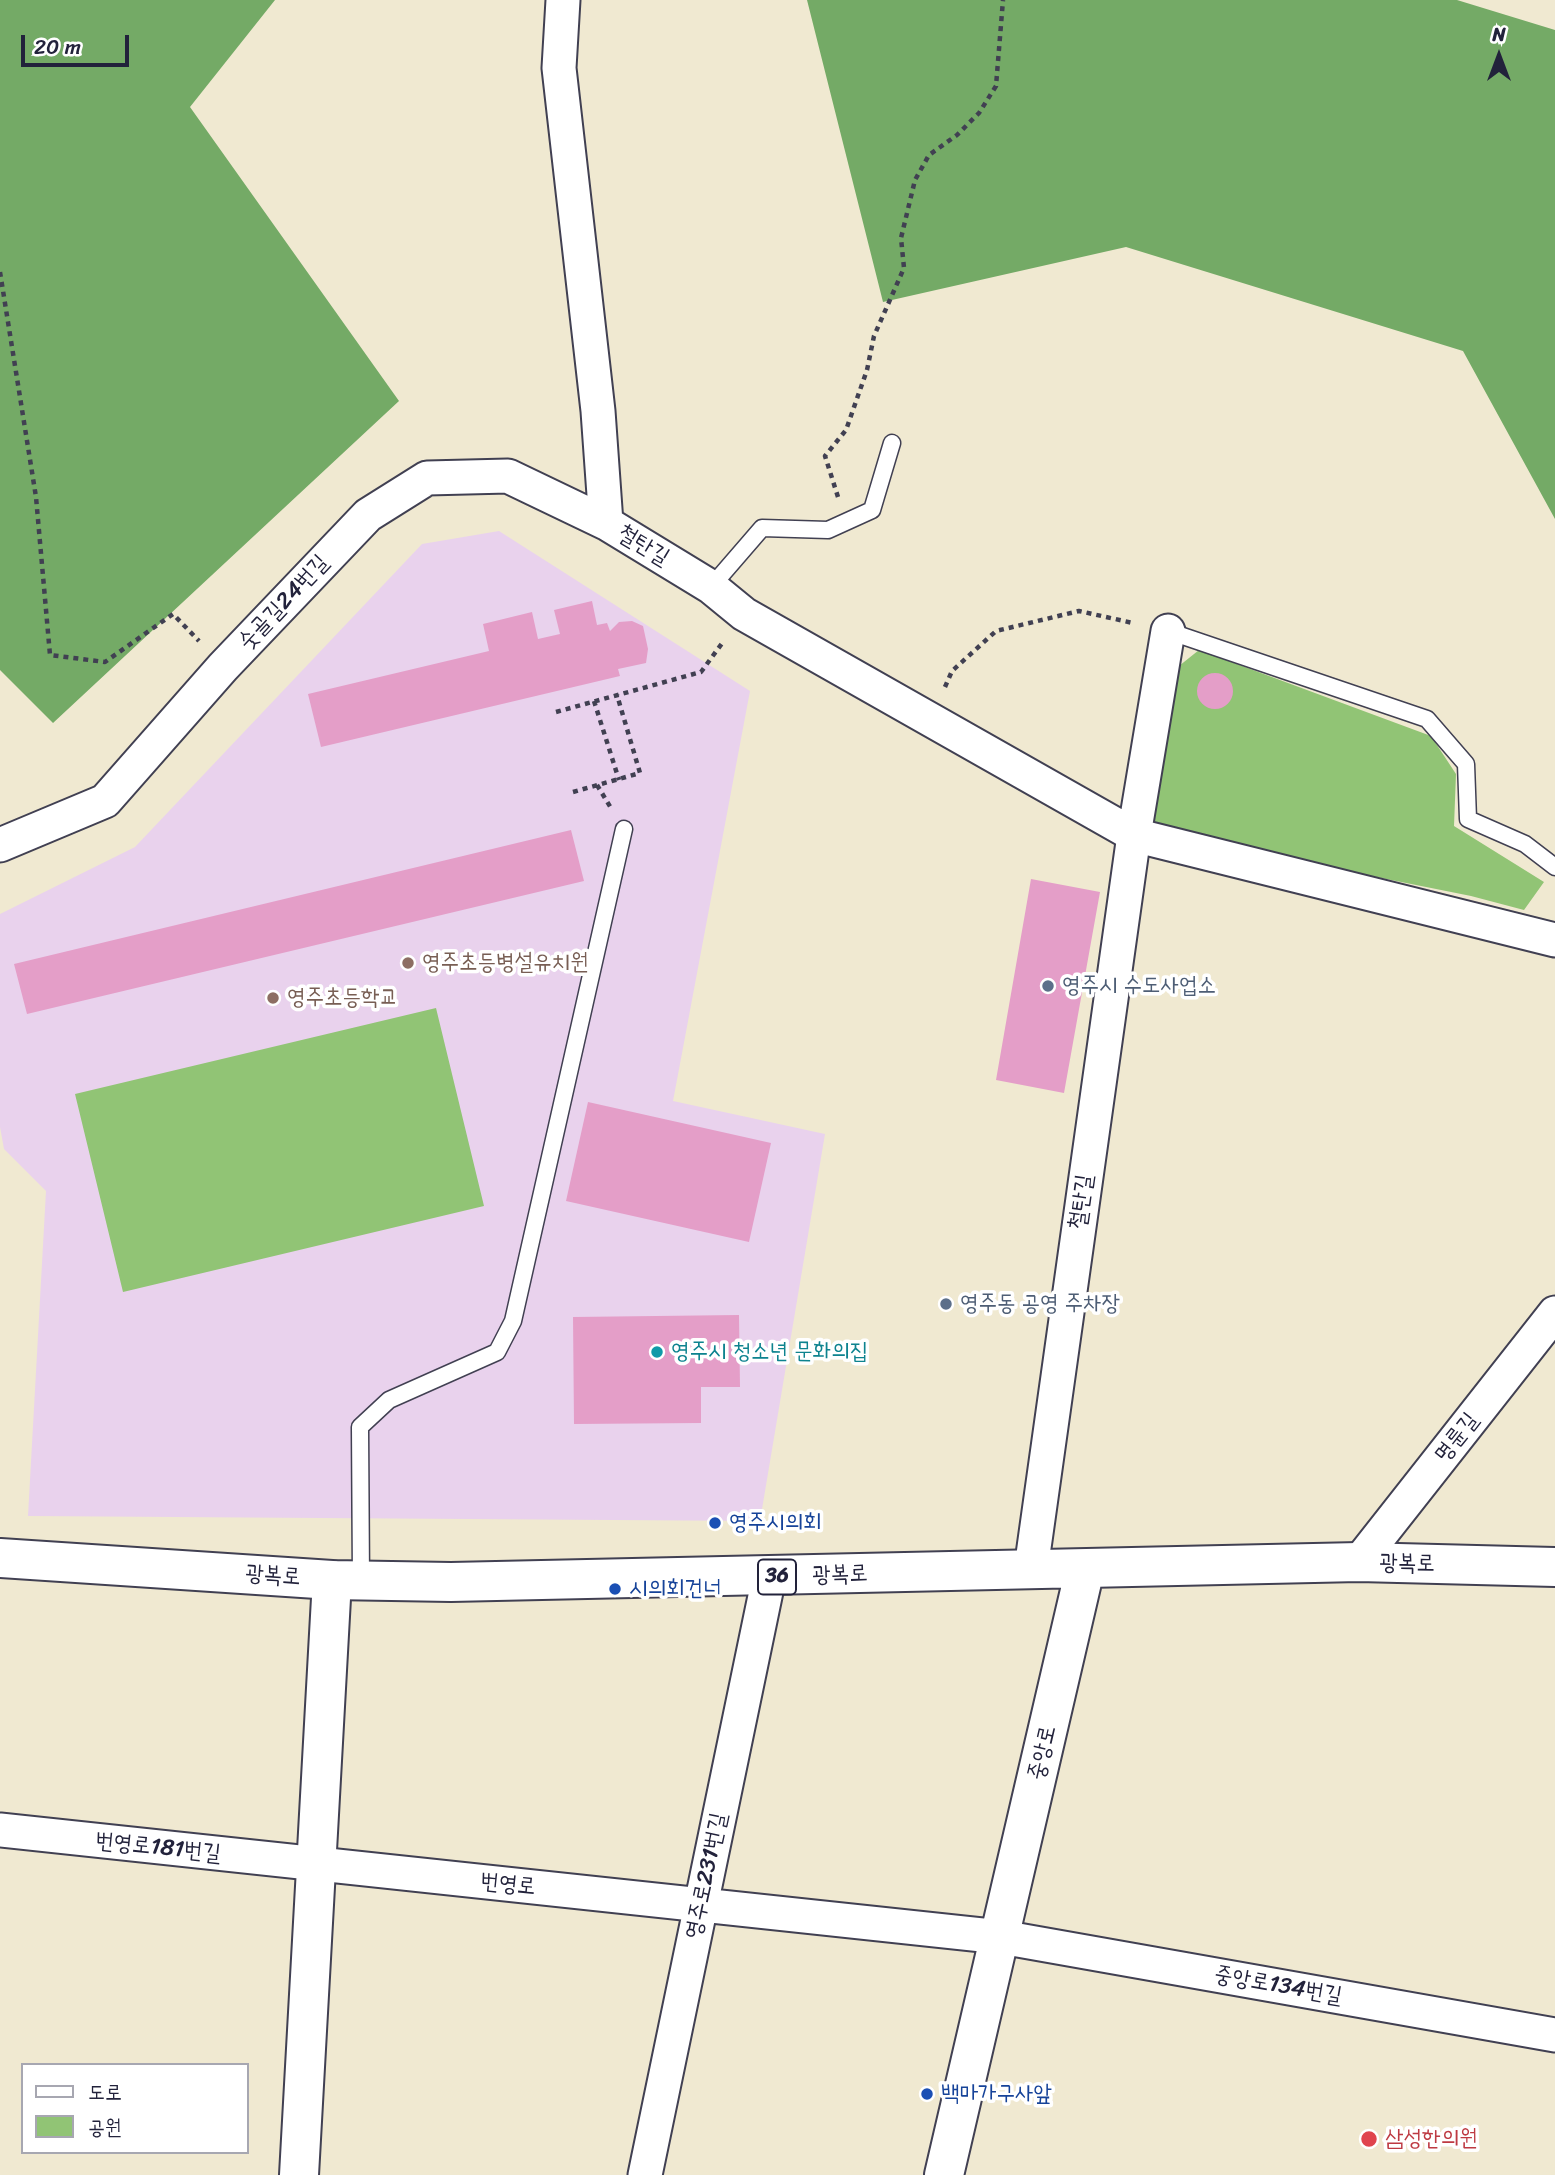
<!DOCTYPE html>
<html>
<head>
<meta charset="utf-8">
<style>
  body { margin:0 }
  #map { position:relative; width:1555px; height:2175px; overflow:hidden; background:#f0e9d1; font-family:Sriracha,"Poor Story",sans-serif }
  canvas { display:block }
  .legend { position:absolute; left:21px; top:2063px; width:228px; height:91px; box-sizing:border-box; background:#fff; border:2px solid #a7a7b1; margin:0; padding:9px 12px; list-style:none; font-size:21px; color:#22223b }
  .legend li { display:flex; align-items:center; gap:14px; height:35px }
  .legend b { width:35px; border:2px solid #a7a7b1 }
  .north { position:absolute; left:1464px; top:21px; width:70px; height:70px; -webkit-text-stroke:5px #fff; paint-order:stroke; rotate:0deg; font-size:19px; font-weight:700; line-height:28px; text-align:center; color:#22223b }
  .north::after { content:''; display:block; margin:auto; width:24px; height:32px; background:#22223b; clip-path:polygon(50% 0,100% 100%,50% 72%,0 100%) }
  .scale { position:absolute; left:21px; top:35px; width:108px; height:32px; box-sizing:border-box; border:4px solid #22223b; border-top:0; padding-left:9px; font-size:21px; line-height:24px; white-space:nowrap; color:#22223b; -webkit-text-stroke:5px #fff; paint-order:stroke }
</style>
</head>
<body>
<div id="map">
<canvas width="1555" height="2175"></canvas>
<ul class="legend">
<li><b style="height:9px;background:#fff"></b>도로</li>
<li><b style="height:19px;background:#91c475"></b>공원</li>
</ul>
<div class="north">N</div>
<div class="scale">20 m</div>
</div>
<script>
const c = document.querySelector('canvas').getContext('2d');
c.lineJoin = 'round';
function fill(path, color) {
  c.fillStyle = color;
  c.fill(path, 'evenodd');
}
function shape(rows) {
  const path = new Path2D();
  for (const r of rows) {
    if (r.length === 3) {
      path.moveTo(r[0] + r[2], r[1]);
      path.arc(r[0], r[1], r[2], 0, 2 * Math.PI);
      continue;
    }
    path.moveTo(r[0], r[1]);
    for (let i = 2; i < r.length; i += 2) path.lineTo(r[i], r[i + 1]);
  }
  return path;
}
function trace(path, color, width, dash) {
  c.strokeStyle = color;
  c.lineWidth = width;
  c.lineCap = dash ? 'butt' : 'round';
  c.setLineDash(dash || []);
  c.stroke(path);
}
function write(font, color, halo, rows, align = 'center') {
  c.font = font + ' Sriracha,"Poor Story",sans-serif';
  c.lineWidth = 7;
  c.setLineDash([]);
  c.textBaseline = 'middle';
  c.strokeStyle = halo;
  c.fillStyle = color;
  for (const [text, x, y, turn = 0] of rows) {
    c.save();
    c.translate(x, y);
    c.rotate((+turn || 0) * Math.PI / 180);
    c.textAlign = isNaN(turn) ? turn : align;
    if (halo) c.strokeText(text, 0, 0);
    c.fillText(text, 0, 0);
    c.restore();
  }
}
const built = shape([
  [499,531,750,691,673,1101,825,1134,760,1521,28,1516,46,1191,4,1149,0,1127,0,914,135,847,422,544]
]);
const green = shape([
  [1199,650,1431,736,1456,774,1454,826,1544,882,1524,910,1471,896,1157,833,1147,816,1169,674],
  [436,1008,484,1206,123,1292,75,1094]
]);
const forest = shape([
  [0,0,275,0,190,107,399,401,53,723,0,670],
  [807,0,1457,0,1555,30,1555,519,1463,351,1126,247,883,302]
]);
const building = shape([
  [592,601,597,625,607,623,610,631,619,622,632,621,643,626,648,649,646,663,618,669,620,676,321,747,308,694,489,651,483,624,532,612,538,639,560,634,554,610],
  [1215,691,18],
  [571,830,584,881,27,1014,14,964],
  [1031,879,1100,892,1064,1093,996,1080],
  [588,1102,771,1143,749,1242,566,1201],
  [739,1315,740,1387,701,1387,701,1423,574,1424,573,1317]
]);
const path = shape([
  [0,272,36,497,50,655,105,662,173,614,199,641],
  [838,497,825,456,846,430,867,370,874,336,904,268,901,238,915,180,929,155,957,135,979,113,996,86,1003,0],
  [945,687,952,671,996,631,1079,611,1133,623],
  [594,701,619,780],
  [556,712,701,672,723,642],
  [597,785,611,808],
  [573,792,640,773,617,695]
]);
const service = shape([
  [711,587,762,528,828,530,872,510,892,443],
  [1168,631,1427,719,1466,764,1468,819,1525,844,1555,867],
  [361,1581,360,1427,389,1400,497,1352,513,1321,624,829]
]);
const minor = shape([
  [563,0,559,68,598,411,606,523,711,587,744,614,1134,835,1031,1569],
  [1168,631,1134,835,1555,940],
  [0,845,105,801,223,667,368,515,427,478,508,476,606,523],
  [1359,1562,1555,1313],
  [0,1830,1001,1937,1555,2035],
  [645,2175,769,1577]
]);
const tertiary = shape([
  [299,2175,332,1580]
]);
const primary = shape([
  [0,1558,332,1580,451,1582,1359,1562,1555,1567],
  [944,2175,1085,1569]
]);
const markers = [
  [408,963,7,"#8d6e63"],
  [1048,986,7,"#5c6f8a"],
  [273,998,7,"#8d6e63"],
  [946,1304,7,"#5c6f8a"],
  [657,1352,7,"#0f9aa8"],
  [715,1523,7,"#1a4fb4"],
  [615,1589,7,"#1a4fb4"],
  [927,2094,7,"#1a4fb4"],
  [1369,2139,9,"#e0444e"]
];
const shields = [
  [777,1577,38]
];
const shieldNames = [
  ["36",777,1577]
];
const streetNames = [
  ["철탄길",643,546,31],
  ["숫골길24번길",284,603,-47],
  ["철탄길",1082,1202,-82],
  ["명륜길",1457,1438,-52],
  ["광복로",1407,1564,1],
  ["광복로",840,1575,-2],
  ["광복로",273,1576,4],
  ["중앙로",1043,1753,-77],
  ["번영로181번길",158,1848,6],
  ["영주로231번길",707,1876,-78],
  ["번영로",508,1885,6],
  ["중앙로134번길",1278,1986,10]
];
const educationNames = [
  ["영주초등병설유치원",422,963],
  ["영주초등학교",287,998]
];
const serviceNames = [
  ["영주시 수도사업소",1062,986],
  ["영주동 공영 주차장",960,1304]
];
const cultureNames = [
  ["영주시 청소년 문화의집",671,1352]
];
const transitNames = [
  ["영주시의회",729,1523],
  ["시의회건너",629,1589],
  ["백마가구사앞",941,2094]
];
const healthNames = [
  ["삼성한의원",1385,2139]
];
fill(built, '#e9d2ed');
fill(green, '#91c475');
fill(forest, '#74aa66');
fill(building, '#e49ec8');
trace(service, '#414052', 19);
trace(minor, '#414052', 37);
trace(tertiary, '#414052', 42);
trace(primary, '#414052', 42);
trace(path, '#414052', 4.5, [5, 5]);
trace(service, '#fff', 16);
trace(minor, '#fff', 33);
trace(tertiary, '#fff', 38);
trace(primary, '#fff', 38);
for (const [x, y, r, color] of markers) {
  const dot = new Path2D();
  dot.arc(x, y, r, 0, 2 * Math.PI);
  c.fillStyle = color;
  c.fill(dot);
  trace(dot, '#fff', 2.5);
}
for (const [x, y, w] of shields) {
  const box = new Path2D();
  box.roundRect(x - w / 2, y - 17.5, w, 35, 5);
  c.fillStyle = '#fff';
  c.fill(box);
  trace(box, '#22223b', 2);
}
write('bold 21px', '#22223b', null, shieldNames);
write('23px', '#22223b', '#fff', streetNames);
write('23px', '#785e54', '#fff', educationNames, 'left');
write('23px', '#4e5e75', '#fff', serviceNames, 'left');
write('23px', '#0d838f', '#fff', cultureNames, 'left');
write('23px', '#164399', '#fff', transitNames, 'left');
write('23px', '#be3a42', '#fff', healthNames, 'left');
</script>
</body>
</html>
